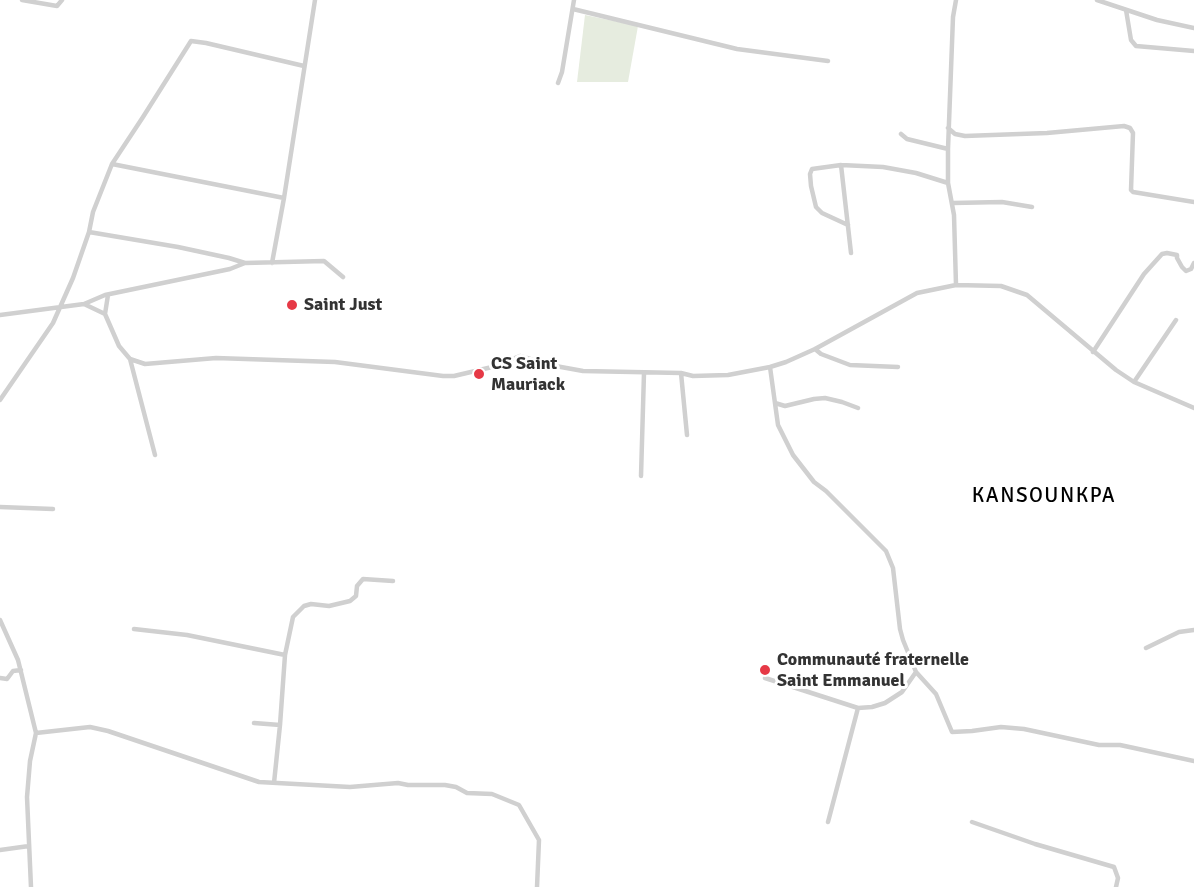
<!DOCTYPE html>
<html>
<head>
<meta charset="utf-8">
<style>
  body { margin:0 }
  canvas { display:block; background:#fff }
</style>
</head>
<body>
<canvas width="1194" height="887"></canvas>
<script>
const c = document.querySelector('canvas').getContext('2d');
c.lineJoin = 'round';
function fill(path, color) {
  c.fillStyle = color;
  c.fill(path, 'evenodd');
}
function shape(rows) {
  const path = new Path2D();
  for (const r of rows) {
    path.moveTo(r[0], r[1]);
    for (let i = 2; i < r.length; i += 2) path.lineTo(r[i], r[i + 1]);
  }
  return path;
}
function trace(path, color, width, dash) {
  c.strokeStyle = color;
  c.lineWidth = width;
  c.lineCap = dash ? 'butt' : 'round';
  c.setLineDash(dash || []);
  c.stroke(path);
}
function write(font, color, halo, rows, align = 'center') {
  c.font = font + ' Signika,sans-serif';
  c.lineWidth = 6;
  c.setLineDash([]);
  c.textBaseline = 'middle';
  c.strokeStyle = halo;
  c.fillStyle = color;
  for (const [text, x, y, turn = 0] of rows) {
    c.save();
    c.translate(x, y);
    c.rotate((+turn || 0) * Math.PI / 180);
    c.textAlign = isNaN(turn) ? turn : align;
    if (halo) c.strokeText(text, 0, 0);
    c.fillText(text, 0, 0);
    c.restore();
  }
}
const green = shape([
  [585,15,638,26,628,82,577,82]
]);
const minor = shape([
  [22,0,57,6,62,0],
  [956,0,953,17,948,149,948,183,954,215,956,285],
  [1097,0,1157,20,1194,28],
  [573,9,737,49,828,61],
  [1126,10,1131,40,1136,46,1194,51],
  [558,83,562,72,574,0],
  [948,128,955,134,965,136,1047,133,1124,126,1130,128,1133,133,1131,190,1133,192,1194,202],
  [901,134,907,139,948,149],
  [112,164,284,198],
  [841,165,851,253],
  [953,203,1002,202,1032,207],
  [848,225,822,213,816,207,811,186,810,174,812,169,841,165,883,167,916,173,948,183],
  [89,232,178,247,229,258,245,263,324,261,343,277],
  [272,263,284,198,315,0],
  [108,295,105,314,119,346,130,359,155,455],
  [84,304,105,314],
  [0,315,84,304,105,295,230,269,245,263],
  [815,349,821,354,850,365,898,367],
  [1093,352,1144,274,1162,254,1167,253,1177,255,1177,258,1182,267,1186,271,1191,269,1194,263],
  [130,359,145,364,216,358,335,362,443,376,454,376,492,367,520,356,550,365,583,371,681,373,693,376,728,375,770,367,786,362,815,349,917,293,956,285,1001,286,1027,295,1116,370,1134,382,1194,408],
  [770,367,778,425,793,455,814,482,826,491,886,551,893,568,900,629,903,640,916,672,936,694,952,732,972,731,1001,727,1024,729,1099,745,1120,745,1134,748,1194,761],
  [681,373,687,435],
  [1134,382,1176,320],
  [0,400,53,323,73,278,89,232,93,212,112,164,143,117,191,41,206,43,304,66],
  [775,403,785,406,814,399,825,398,842,402,858,408],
  [641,476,644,373],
  [0,507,53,509],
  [0,620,18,660,36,733,30,761,27,797,31,887],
  [134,629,187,635,285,655],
  [1146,648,1179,632,1194,630],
  [0,678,7,679,13,671,21,670],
  [765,678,858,708,872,707,885,703,902,692,916,672],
  [254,723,280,725],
  [36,733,90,727,108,731,259,782,350,787,398,783,408,785,445,785,456,787,467,793,492,794,519,805,539,840,537,887],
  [274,783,280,725,285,655,293,617,304,606,311,604,329,606,350,601,356,596,357,586,363,579,393,581],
  [828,822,858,708],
  [972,822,1035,844,1114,867,1118,878,1116,887],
  [0,850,29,846]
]);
const markers = [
  [292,305,6,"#e63946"],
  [479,374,6,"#e63946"],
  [765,670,6,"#e63946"]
];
const poiNames = [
  ["Saint Just",304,305],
  ["CS Saint",491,364],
  ["Mauriack",491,385],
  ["Communauté fraternelle",777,660],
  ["Saint Emmanuel",777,681]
];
const quarterNames = [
  ["KANSOUNKPA",1044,496]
];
fill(green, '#e6ecdf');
trace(minor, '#d0d0d0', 4.5);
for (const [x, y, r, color] of markers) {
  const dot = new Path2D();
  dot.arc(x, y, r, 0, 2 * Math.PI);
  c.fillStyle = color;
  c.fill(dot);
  trace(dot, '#fff', 2);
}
write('bold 18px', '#333', '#fff', poiNames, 'left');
c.letterSpacing = '1.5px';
write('21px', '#000', '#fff', quarterNames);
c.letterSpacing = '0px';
</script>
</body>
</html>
